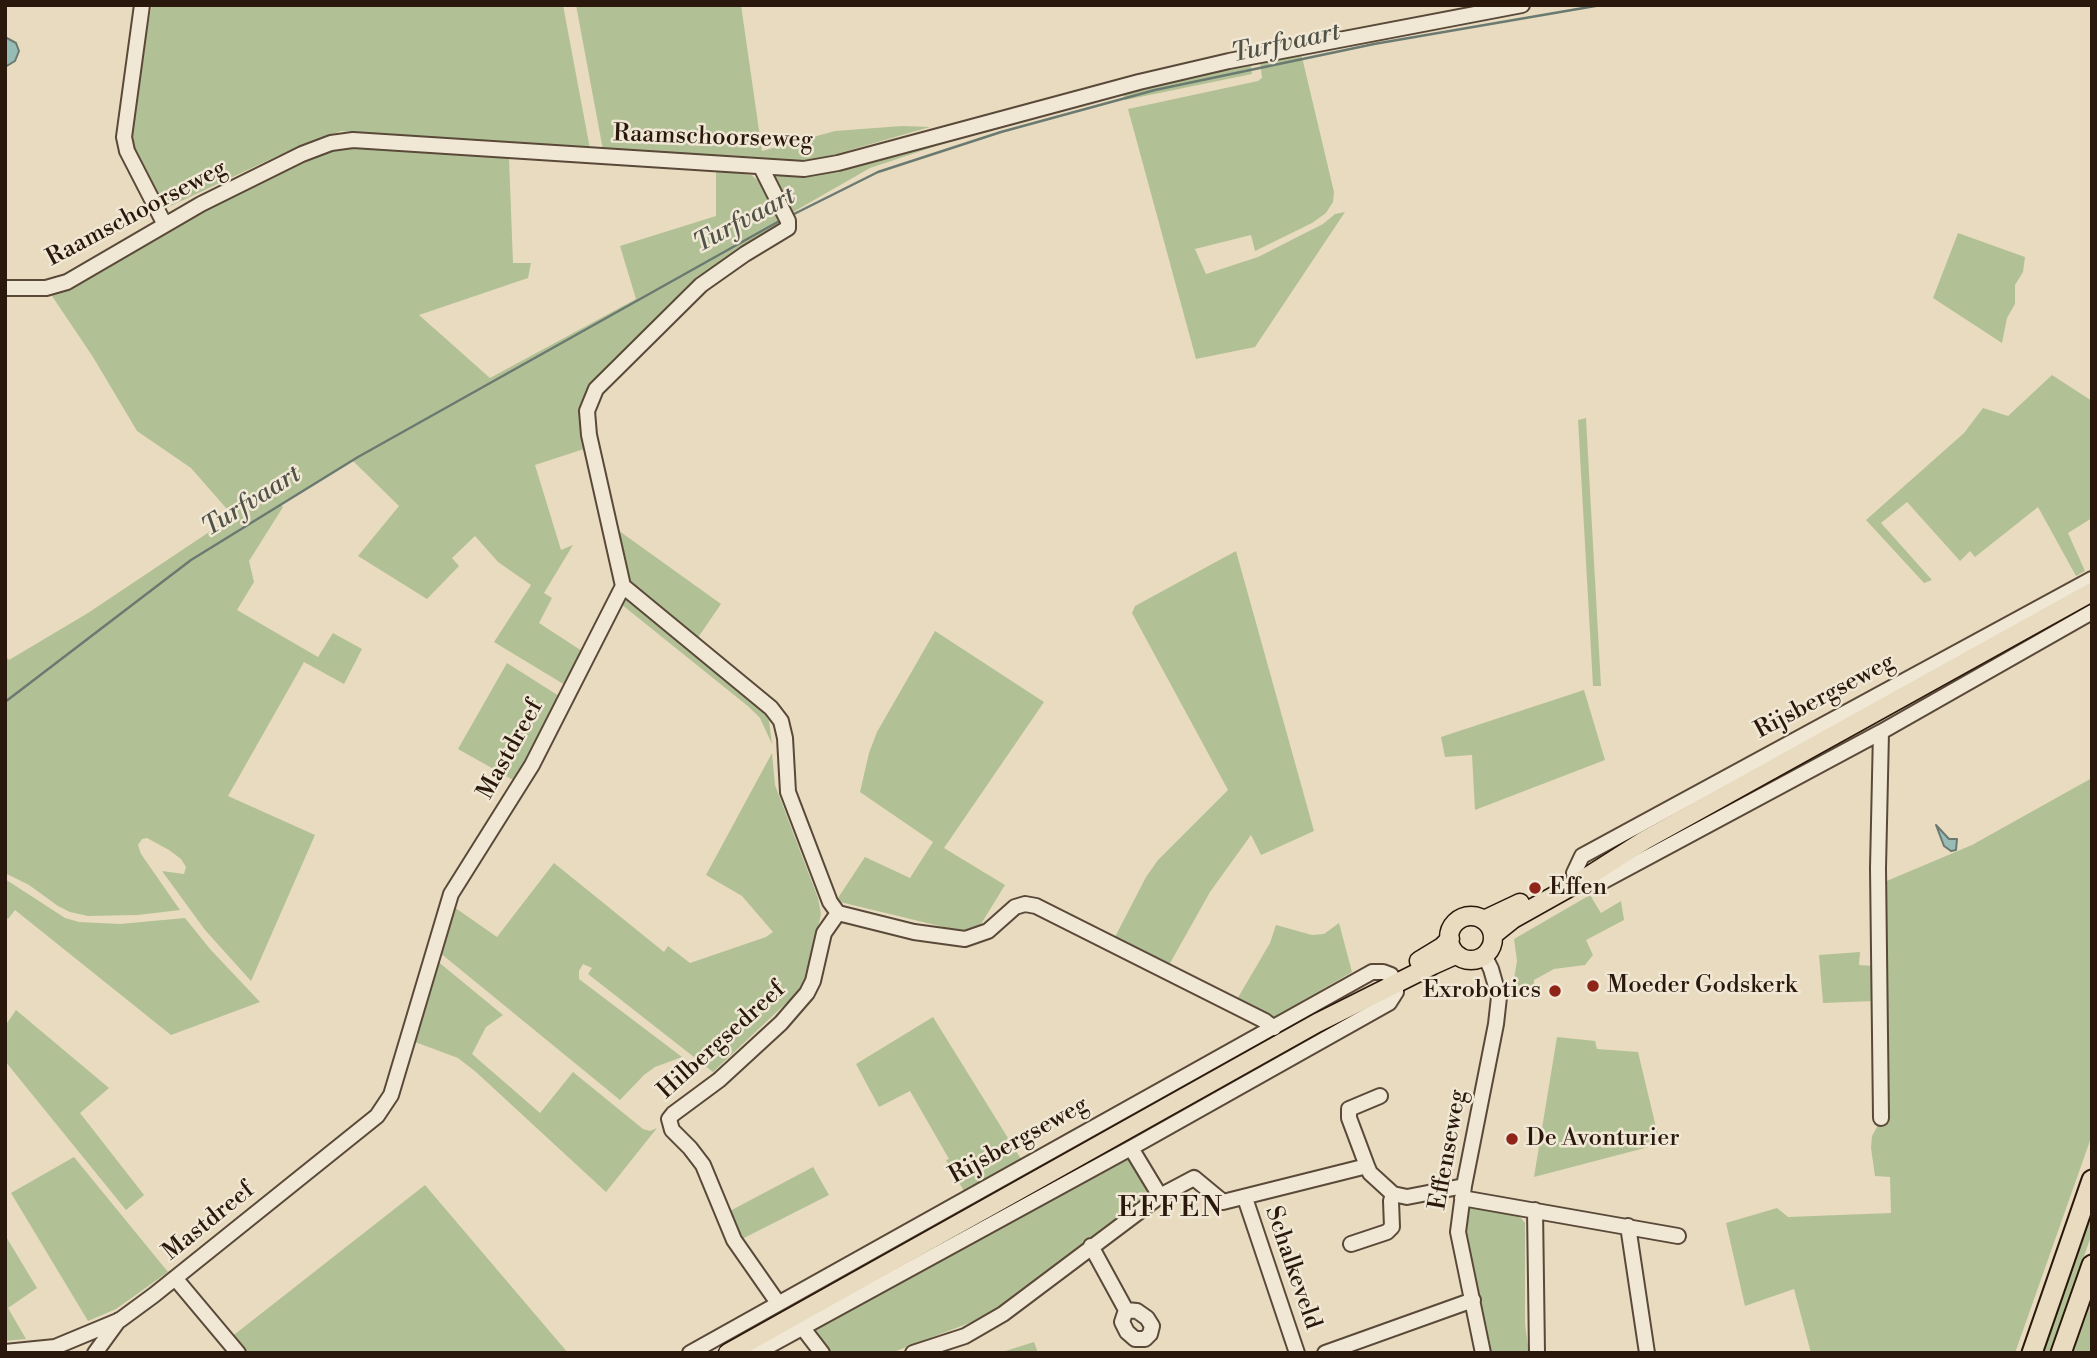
<!DOCTYPE html>
<html>
<head>
<meta charset="utf-8">
<style>
  body { margin:0 }
  #map { position:relative; width:2097px; height:1358px; overflow:hidden; background:#e8dbbf; font-family:"Libre Bodoni",serif }
  canvas { display:block }
  .frame { position:absolute; inset:0; border:7px solid #2a180c; pointer-events:none }
</style>
</head>
<body>
<div id="map">
<canvas width="2097" height="1358"></canvas>
<div class="frame"></div>
</div>
<script>
const c = document.querySelector('canvas').getContext('2d');
c.lineJoin = 'round';
function fill(path, color) {
  c.fillStyle = color;
  c.fill(path, 'evenodd');
}
function shape(rows) {
  const path = new Path2D();
  for (const r of rows) {
    if (r.length === 3) {
      path.moveTo(r[0] + r[2], r[1]);
      path.arc(r[0], r[1], r[2], 0, 2 * Math.PI);
      continue;
    }
    path.moveTo(r[0], r[1]);
    for (let i = 2; i < r.length; i += 2) path.lineTo(r[i], r[i + 1]);
  }
  return path;
}
function trace(path, color, width, dash) {
  c.strokeStyle = color;
  c.lineWidth = width;
  c.lineCap = dash ? 'butt' : 'round';
  c.setLineDash(dash || []);
  c.stroke(path);
}
function write(font, color, halo, rows, align = 'center') {
  c.font = font + ' "Libre Bodoni",serif';
  c.lineWidth = 5;
  c.setLineDash([]);
  c.textBaseline = 'middle';
  c.strokeStyle = halo;
  c.fillStyle = color;
  for (const [text, x, y, turn = 0] of rows) {
    c.save();
    c.translate(x, y);
    c.rotate((+turn || 0) * Math.PI / 180);
    c.textAlign = isNaN(turn) ? turn : align;
    if (halo) c.strokeText(text, 0, 0);
    c.fillText(text, 0, 0);
    c.restore();
  }
}
const green = shape([
  [152,5,563,5,590,149,341,131,286,152,162,210,133,153,126,130],
  [576,5,741,5,762,151,835,131,902,126,930,127,812,161,603,150],
  [1249,53,1252,74,1125,100,1122,91,984,130,870,168,788,215,770,173],
  [1301,53,1334,192,1333,202,1326,213,1312,223,1255,251,1251,235,1195,249,1206,274,1258,257,1323,224,1335,214,1345,212,1255,347,1196,359,1128,109,1258,81,1262,78,1260,61],
  [349,147,509,158,513,263,531,263,528,278,419,315,490,378,636,299,620,246,716,216,716,171,751,175,760,182,781,225,700,276,670,303,594,383,587,448,535,465,561,550,573,545,544,593,552,598,539,623,582,651,565,685,494,642,531,585,498,562,475,536,452,558,459,566,427,599,358,556,399,506,353,461,280,504,283,507,249,561,254,582,237,610,318,657,333,633,362,649,344,684,304,662,228,796,315,835,251,981,205,930,162,871,184,874,186,867,181,859,169,850,147,838,142,839,138,845,141,854,180,910,138,915,88,916,70,912,58,906,29,885,5,873,5,656,9,660,88,613,233,516,191,468,137,431,93,357,48,290,225,198,333,149],
  [1958,233,2025,257,2023,272,2015,285,2015,304,2007,318,2002,343,1933,298],
  [2052,375,2092,401,2092,518,2068,533,2085,571,2076,576,2038,507,1975,557,1970,551,1960,561,1907,502,1881,523,1932,580,1924,583,1866,520,1964,433,1983,408,2008,416],
  [1586,418,1590,491,1601,686,1593,686,1578,420],
  [615,528,721,604,697,639,629,583],
  [1236,551,1314,831,1261,855,1251,835,1210,892,1169,965,1115,937,1146,877,1158,860,1228,790,1132,613,1135,606],
  [626,595,756,701,769,721,772,744,760,718,749,707,621,604],
  [935,631,1044,702,944,848,1005,885,978,929,972,932,960,931,836,901,865,857,910,878,933,842,860,792,869,753,877,732],
  [507,663,559,696,534,747,513,780,458,749],
  [1584,690,1605,760,1475,810,1472,755,1445,757,1441,737],
  [772,753,775,785,818,898,821,914,807,978,800,990,713,1072,588,974,592,968,583,964,579,971,579,979,682,1057,655,1067,644,1075,620,1100,439,952,454,907,497,937,554,863,664,952,668,946,690,963,766,937,773,932,742,896,706,875],
  [2092,778,2092,1135,2015,1353,1811,1353,1794,1289,1745,1306,1726,1223,1777,1208,1788,1217,1891,1213,1890,1177,1875,1176,1871,1148,1872,1136,1882,1118,1882,883,1972,845],
  [5,879,65,918,79,922,120,924,185,918,210,949,260,1002,171,1035,15,910,8,919,5,917],
  [1590,895,1601,913,1621,901,1624,920,1586,940,1593,955,1585,965,1554,969,1534,980,1533,995,1521,990,1511,996,1517,961,1514,939],
  [1339,923,1352,972,1271,1019,1236,1001,1270,943,1276,925,1312,935,1324,934],
  [1860,952,1859,965,1873,966,1874,1001,1823,1003,1819,955],
  [436,960,503,1015,486,1027,472,1054,540,1113,573,1072,643,1129,650,1131,657,1128,606,1192,476,1072,458,1058,415,1042],
  [16,1010,109,1088,80,1113,144,1195,126,1210,5,1061,5,1026],
  [933,1017,1021,1159,964,1191,946,1160,949,1159,910,1091,879,1107,856,1064],
  [1557,1037,1595,1041,1597,1049,1638,1052,1660,1144,1534,1177],
  [1129,1152,1154,1192,998,1308,977,1320,891,1353,830,1353,821,1342,813,1328],
  [74,1157,168,1272,116,1309,88,1321,11,1193],
  [813,1167,829,1195,738,1241,728,1212],
  [425,1185,568,1353,241,1353,230,1338],
  [1465,1204,1517,1213,1525,1223,1525,1324,1529,1353,1488,1353,1465,1233],
  [2092,1204,2092,1233,2076,1280,2050,1353,2040,1353],
  [5,1235,37,1288,8,1308,26,1339,5,1341],
  [2092,1300,2092,1353,2073,1353],
  [1034,1342,1038,1353,999,1353]
]);
const water = shape([
  [5,37,16,43,19,51,15,61,5,67,5,37],
  [1936,825,1949,839,1957,839,1956,850,1951,851,1944,846,1936,825]
]);
const stream = shape([
  [792,215,878,172,1001,132,1155,90,1374,44,1601,5],
  [5,702,191,560,358,457,783,219]
]);
const minor = shape([
  [142,5,124,137,127,151,164,223],
  [5,288,46,288,67,282,201,204,302,154,331,143,353,140,804,169,838,163,1139,82,1229,61,1522,5],
  [2092,579,1582,856,1574,873,1579,882,1596,885,1881,732,2092,612],
  [623,586,771,708,781,721,785,738,788,792,830,902,838,913,914,932,965,939,988,931,1015,907,1025,904,1036,906,1265,1021,1274,1028],
  [1881,1118,1878,868,1881,732],
  [1131,1148,1160,1196],
  [1367,1166,1349,1118,1349,1109,1380,1096],
  [1245,1198,1297,1353],
  [1462,1198,1678,1236],
  [1535,1210,1537,1353],
  [1628,1226,1647,1353],
  [1351,1244,1387,1232,1392,1227,1391,1201,1393,1194],
  [1091,1246,1126,1310,1122,1322,1127,1332,1135,1339,1145,1339,1150,1334,1152,1326,1147,1318,1137,1311,1126,1310],
  [175,1278,238,1353],
  [778,1303,734,1240,703,1165,690,1148,672,1130,669,1119,673,1114,719,1080,781,1023,807,993,813,981,824,933,838,913],
  [802,1327,822,1353],
  [5,1352,55,1347,120,1320,154,1295,377,1116,391,1095,451,894,532,765,623,586,589,435,587,411,596,389,701,285,745,254,788,228,788,221,761,167],
  [95,1353,119,1320],
  [690,1353,1372,972,1383,972,1391,975,1396,984,1396,992,1389,1003,1131,1148,756,1353],
  [913,1353,965,1336,1003,1314,1160,1196,1194,1178,1223,1202,1367,1166,1370,1173,1393,1194,1407,1197,1464,1186],
  [1325,1353,1473,1300],
  [1483,1353,1458,1232,1464,1186,1496,1024,1499,997,1491,969,1485,957]
]);
const major = shape([
  [1471,938,22],
  [1484,920,1520,903],
  [1493,935,1513,919,1579,882,1645,840,2092,592],
  [1419,961,1442,947,1450,939],
  [728,1353,1317,1023,1433,965,1453,956,1459,956]
]);
const highway = shape([
  [2032,1353,2092,1180],
  [2061,1353,2092,1265]
]);
const markers = [
  [1535,888,7,"#8f2418"],
  [1593,986,7,"#8f2418"],
  [1555,991,7,"#8f2418"],
  [1512,1139,7,"#8f2418"]
];
const streetNames = [
  ["Raamschoorseweg",713,138,2],
  ["Raamschoorseweg",137,214,-28],
  ["Rijsbergseweg",1825,697,-28],
  ["Mastdreef",511,750,-61],
  ["Hilbergsedreef",722,1041,-42],
  ["Rijsbergseweg",1019,1141,-29],
  ["Effenseweg",1449,1150,-80],
  ["Mastdreef",209,1222,-39],
  ["Schalkeveld",1292,1268,71]
];
const poiNames = [
  ["Effen",1549,888],
  ["Moeder Godskerk",1607,986],
  ["Exrobotics",1541,991,"right"],
  ["De Avonturier",1526,1139]
];
const waterNames = [
  ["Turfvaart",1286,44,-12],
  ["Turfvaart",745,221,-28],
  ["Turfvaart",252,502,-32]
];
const quarterNames = [
  ["EFFEN",1171,1209]
];
fill(green, '#b2c195');
fill(water, '#97bbb5');
trace(water, '#6b7a71', 2);
trace(stream, '#6b7a71', 2.5);
trace(minor, '#5a4939', 18);
trace(major, '#2a180c', 21);
trace(highway, '#2a180c', 23);
trace(minor, '#f0e8d5', 14);
trace(major, '#e8dbbf', 18);
trace(highway, '#e8dbbf', 19);
for (const [x, y, r, color] of markers) {
  const dot = new Path2D();
  dot.arc(x, y, r, 0, 2 * Math.PI);
  c.fillStyle = color;
  c.fill(dot);
  trace(dot, '#f0e8d5', 2.5);
}
write('24px', '#2a180c', '#f0e8d5', streetNames);
write('24px', '#2a180c', '#f0e8d5', poiNames, 'left');
write('italic 26px', '#505147', '#f0e8d5', waterNames);
c.letterSpacing = '2px';
write('28px', '#2a180c', '#f0e8d5', quarterNames);
c.letterSpacing = '0px';
</script>
</body>
</html>
